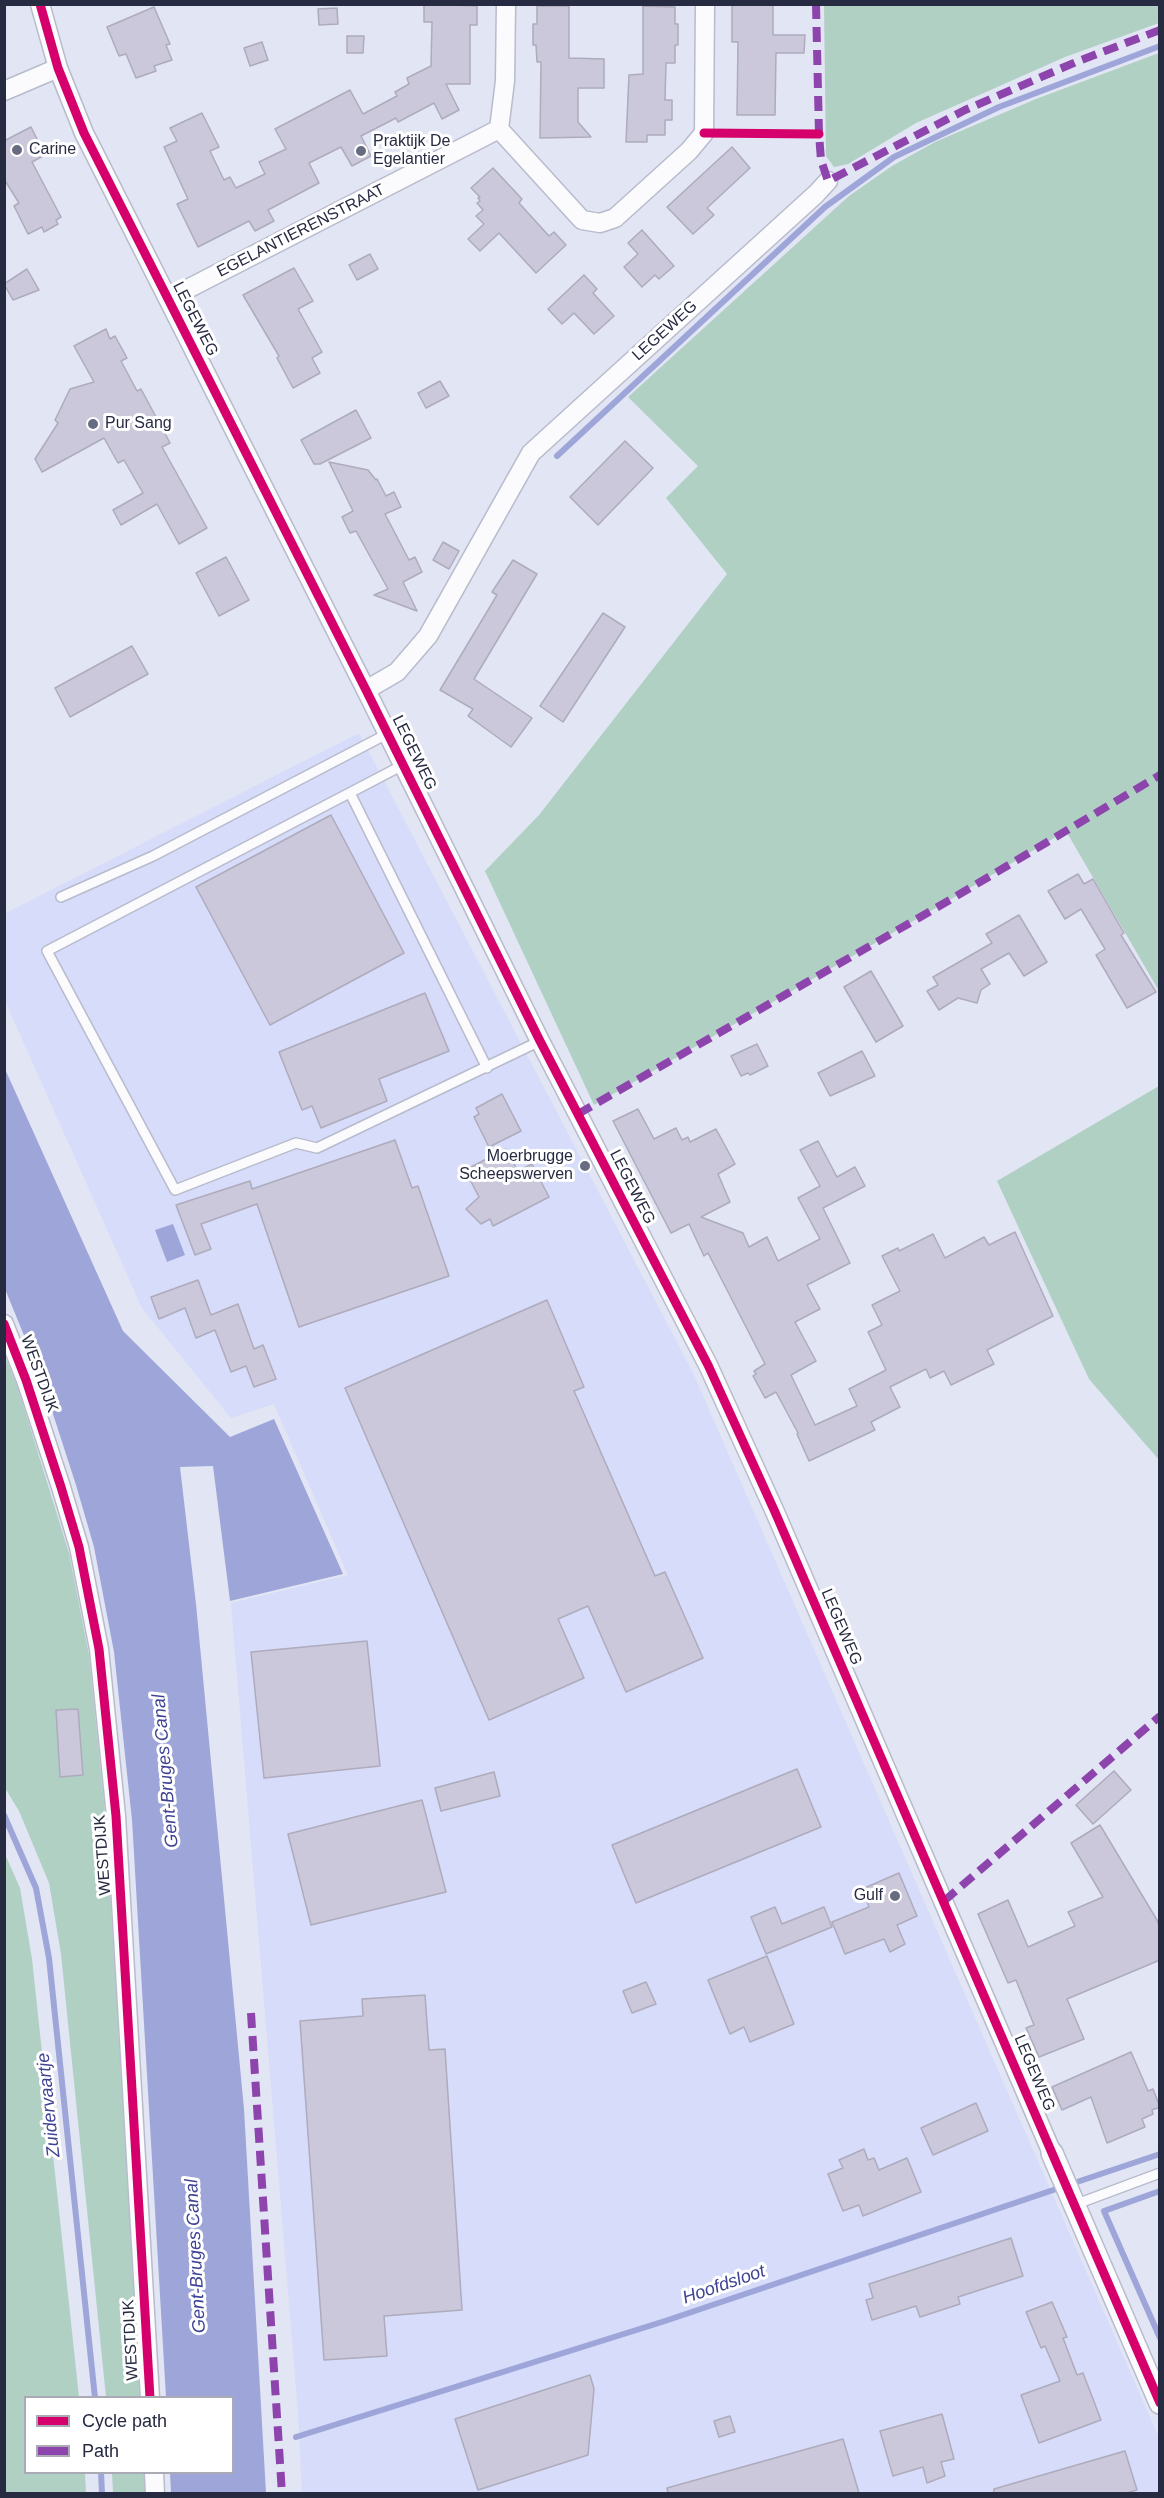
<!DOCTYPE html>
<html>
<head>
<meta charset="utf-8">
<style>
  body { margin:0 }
  #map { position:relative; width:1164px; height:2498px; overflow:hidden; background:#e2e5f3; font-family:Helvetica,sans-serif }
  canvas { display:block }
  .frame { position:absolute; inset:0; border:6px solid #272b42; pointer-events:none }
  .legend { position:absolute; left:24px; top:2396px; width:210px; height:78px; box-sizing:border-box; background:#fff; border:2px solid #a9aab3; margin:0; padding:8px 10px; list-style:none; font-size:18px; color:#272b42 }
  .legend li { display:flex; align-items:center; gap:12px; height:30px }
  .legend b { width:30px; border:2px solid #a9aab3 }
</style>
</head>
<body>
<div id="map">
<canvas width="1164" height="2498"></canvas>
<div class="frame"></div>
<ul class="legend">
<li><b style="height:8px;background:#d6006c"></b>Cycle path</li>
<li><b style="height:8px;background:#8e44ad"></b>Path</li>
</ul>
</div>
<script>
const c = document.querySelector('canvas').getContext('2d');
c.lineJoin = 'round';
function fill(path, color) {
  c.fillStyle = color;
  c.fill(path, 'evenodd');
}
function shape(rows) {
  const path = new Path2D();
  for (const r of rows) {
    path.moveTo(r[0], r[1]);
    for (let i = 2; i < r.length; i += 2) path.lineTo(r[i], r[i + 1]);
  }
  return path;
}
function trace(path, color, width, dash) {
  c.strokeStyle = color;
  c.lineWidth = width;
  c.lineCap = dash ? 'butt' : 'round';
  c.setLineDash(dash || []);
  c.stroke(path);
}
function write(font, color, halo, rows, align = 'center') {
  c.font = font + ' Helvetica,sans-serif';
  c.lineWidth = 6;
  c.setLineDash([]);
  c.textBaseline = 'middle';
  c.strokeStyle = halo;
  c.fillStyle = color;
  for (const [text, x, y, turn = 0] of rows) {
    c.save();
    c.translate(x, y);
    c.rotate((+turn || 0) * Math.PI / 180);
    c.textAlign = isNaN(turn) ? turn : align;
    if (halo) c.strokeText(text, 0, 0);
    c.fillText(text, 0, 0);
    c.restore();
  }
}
const built = shape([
  [359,733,693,1373,1159,2438,1159,2493,302,2493,298,2412,231,1603,348,1575,274,1404,231,1418,142,1308,5,1001,4,914]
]);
const green = shape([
  [824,5,1159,5,1159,23,1065,57,916,123,848,164,834,167,826,156],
  [1159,53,1159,991,1066,831,948,901,594,1105,485,871,539,815,727,574,666,498,698,466,628,397,849,196,892,166,935,142,1036,99],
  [1159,1086,1159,1460,1089,1379,997,1181],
  [4,1354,17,1385,69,1553,89,1655,106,1822,140,2397,106,2397,61,1954,49,1883,19,1811,5,1788],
  [5,1854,20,1888,32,1959,79,2397,26,2398,26,2472,85,2473,86,2493,5,2493],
  [112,2473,145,2473,146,2493,113,2493]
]);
const water = shape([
  [5,1069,123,1331,230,1437,274,1419,343,1574,230,1601,213,1466,180,1467,196,1604,244,2109,266,2493,171,2493,170,2473,232,2472,232,2398,166,2397,132,1820,114,1652,94,1547,76,1485,41,1377,5,1289],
  [173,1224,185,1255,167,1262,155,1230]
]);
const stream = shape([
  [557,456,825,207,894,157,999,107,1160,46],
  [4,1815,36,1888,49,1958,95,2398],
  [1160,2191,1104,2211,1160,2338],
  [296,2437,665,2321,1160,2154],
  [101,2472,102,2494]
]);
const building = shape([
  [424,4,477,6,477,25,470,25,470,84,446,84,459,110,442,119,434,103,398,122,396,118,361,136,371,156,352,166,341,147,309,163,319,183,268,210,274,221,255,231,249,221,198,247,177,204,188,199,164,147,177,141,170,128,202,113,219,147,210,151,224,180,230,177,236,188,265,174,259,162,286,149,275,129,350,90,363,114,397,96,395,92,409,84,407,78,431,66,432,22,424,22,424,4],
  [732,4,773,4,773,35,805,35,804,53,776,53,775,115,737,115,738,42,732,42,732,4],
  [537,6,569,6,569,58,604,59,604,88,578,88,578,122,591,137,540,138,541,62,537,62,536,45,533,45,533,24,537,24,537,6],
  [643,6,675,7,675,24,678,24,678,45,675,45,675,63,666,63,665,100,672,100,672,120,665,120,665,135,647,135,647,142,626,142,629,75,643,74,643,6],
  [154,7,170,44,166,45,172,60,154,66,156,71,136,78,126,54,119,56,107,27,154,7],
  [337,8,338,24,319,25,318,9,337,8],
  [347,36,364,36,363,53,347,53,347,36],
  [262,42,268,60,250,66,244,48,262,42],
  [31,127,45,155,32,162,61,217,56,220,58,224,44,232,42,227,28,234,14,206,19,203,4,179,4,141,31,127],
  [732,147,750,168,707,208,714,215,693,234,667,207,732,147],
  [493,168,522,199,519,203,549,236,554,232,566,245,536,273,499,233,480,251,468,239,484,224,476,216,483,210,477,203,480,201,478,198,480,197,471,188,493,168],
  [642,230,674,266,659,279,655,275,642,287,624,267,638,254,628,243,642,230],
  [370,254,378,269,357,280,349,265,370,254],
  [294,268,313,301,298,309,322,352,312,358,320,373,293,388,277,358,279,356,243,295,294,268],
  [27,269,39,290,13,300,4,284,27,269],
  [584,275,597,289,593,293,614,316,594,334,574,313,562,324,548,309,584,275],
  [106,329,110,339,115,336,127,358,121,361,137,391,141,389,170,443,162,447,207,528,179,544,157,504,121,525,113,510,143,493,124,460,118,463,104,438,42,472,35,459,58,423,55,420,70,389,94,382,74,346,106,329],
  [440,381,449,396,426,408,418,393,440,381],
  [356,410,371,438,320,464,314,464,301,440,356,410],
  [625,441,653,468,598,525,570,497,625,441],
  [329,462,368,470,376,480,377,479,386,496,394,492,401,507,385,514,409,560,415,557,422,572,403,582,417,611,374,595,388,589,356,531,350,533,342,517,353,511,329,462],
  [443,542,459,551,449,569,433,560,443,542],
  [226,557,249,600,219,616,196,573,226,557],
  [513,560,537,574,474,679,532,718,511,747,468,716,473,709,440,690,497,595,492,592,513,560],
  [603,613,625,627,563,722,540,706,603,613],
  [132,646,148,674,70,717,55,688,132,646],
  [331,815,404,953,270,1025,196,887,331,815],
  [1078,874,1084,884,1093,879,1124,933,1121,935,1156,992,1127,1008,1096,955,1105,949,1081,909,1065,919,1048,891,1078,874],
  [1019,915,1047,962,1024,976,1009,953,981,969,990,984,981,990,977,1003,958,998,939,1010,927,991,938,985,933,977,992,943,986,934,1019,915],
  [871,971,903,1026,876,1042,844,987,871,971],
  [425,993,449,1051,379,1079,387,1101,321,1128,312,1106,302,1110,279,1052,425,993],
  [757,1044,768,1066,750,1075,748,1073,741,1076,731,1056,757,1044],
  [862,1051,875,1076,830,1096,818,1073,862,1051],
  [502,1094,521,1131,489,1147,474,1117,479,1114,476,1108,502,1094],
  [638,1109,654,1139,676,1128,682,1140,688,1137,690,1142,716,1129,735,1164,718,1174,730,1202,701,1217,743,1233,749,1247,767,1237,778,1261,820,1239,798,1198,820,1186,800,1150,818,1141,837,1177,855,1167,865,1186,823,1208,850,1263,807,1285,820,1309,795,1322,816,1361,791,1375,815,1425,857,1406,849,1389,886,1370,868,1332,882,1325,872,1305,900,1291,882,1256,898,1248,899,1251,933,1234,945,1258,984,1237,989,1245,1015,1232,1053,1316,987,1350,994,1364,951,1385,944,1371,930,1378,926,1369,890,1387,900,1407,871,1422,875,1430,809,1461,797,1434,798,1433,776,1392,765,1398,753,1376,756,1374,754,1371,765,1364,708,1253,704,1256,689,1224,671,1233,613,1121,638,1109],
  [395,1140,412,1188,418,1186,449,1276,299,1327,257,1204,201,1224,211,1249,195,1255,176,1205,250,1181,252,1189,395,1140],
  [506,1149,518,1171,532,1164,549,1197,493,1226,490,1219,481,1224,466,1209,479,1197,465,1170,506,1149],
  [198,1280,211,1315,238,1304,254,1349,263,1345,276,1379,254,1387,246,1366,231,1372,215,1330,196,1338,185,1308,159,1319,151,1297,198,1280],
  [547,1300,584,1387,574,1391,655,1576,665,1572,703,1658,626,1692,588,1606,558,1619,584,1678,489,1720,345,1388,547,1300],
  [367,1641,380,1766,264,1778,251,1652,367,1641],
  [78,1709,83,1775,60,1777,56,1710,78,1709],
  [797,1769,821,1827,636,1903,612,1845,797,1769],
  [1114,1771,1131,1790,1093,1824,1076,1805,1114,1771],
  [494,1772,500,1796,441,1811,435,1788,494,1772],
  [422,1800,446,1892,311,1925,288,1834,422,1800],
  [1100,1825,1157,1920,1160,1928,1160,1960,1067,1999,1084,2039,1039,2057,1026,2028,1034,2025,1016,1980,1008,1983,978,1914,1008,1900,1028,1947,1075,1926,1068,1912,1103,1897,1071,1843,1100,1825],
  [899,1873,917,1916,897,1925,905,1944,890,1952,884,1939,845,1954,832,1922,869,1907,862,1889,899,1873],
  [775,1907,782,1924,824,1907,832,1927,766,1954,751,1917,775,1907],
  [767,1956,794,2024,750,2042,744,2027,730,2034,708,1980,767,1956],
  [646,1982,656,2004,632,2013,623,1991,646,1982],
  [425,1995,429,2050,445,2049,462,2310,384,2316,387,2356,324,2360,300,2021,363,2016,362,1999,425,1995],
  [1131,2052,1148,2091,1153,2089,1160,2107,1152,2110,1153,2114,1142,2119,1145,2127,1107,2143,1091,2097,1062,2110,1052,2087,1131,2052],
  [976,2103,988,2131,933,2155,921,2128,976,2103],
  [864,2149,868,2160,874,2158,879,2170,907,2158,921,2192,863,2216,859,2205,843,2211,828,2174,843,2168,839,2160,864,2149],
  [1011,2238,1023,2276,958,2297,960,2304,920,2317,916,2306,872,2320,866,2300,873,2298,869,2284,1011,2238],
  [1052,2302,1067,2337,1063,2338,1077,2375,1083,2373,1101,2420,1039,2443,1021,2395,1060,2381,1045,2346,1041,2348,1026,2312,1052,2302],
  [590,2375,594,2389,588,2455,478,2490,455,2419,590,2375],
  [942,2414,954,2459,941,2462,945,2476,927,2483,923,2467,893,2476,880,2431,942,2414],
  [730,2416,735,2432,719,2437,714,2421,730,2416],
  [843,2439,859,2493,668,2493,667,2488,843,2439],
  [1125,2451,1137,2490,1126,2493,994,2493,994,2489,1125,2451]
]);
const service = shape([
  [403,765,47,951,175,1190,296,1143,317,1148,540,1041],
  [350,793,487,1068],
  [61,897,153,856,387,734],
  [1074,2205,1160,2173]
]);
const minor = shape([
  [40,4,58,68,84,133,366,690,540,1041,708,1365,775,1512,1052,2153],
  [506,4,505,81,499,129,582,220,600,223,615,218,689,151,704,133,705,4],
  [4,91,58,68],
  [168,299,499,129],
  [366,690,397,672,428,636,531,453,816,194,828,181],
  [4,1324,26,1380,61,1487,79,1547,99,1649,116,1816,150,2398],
  [154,2472,155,2494]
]);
const tertiary = shape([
  [1052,2153,1160,2403]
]);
const quiet = shape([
  [816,4,819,134,821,160,828,181,965,110,1076,62,1160,30],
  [578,1114,948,901,1160,775],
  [944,1901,1160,1716],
  [251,2013,282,2494]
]);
const cycleway = shape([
  [40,4,58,68,84,133,366,690,540,1041,708,1365,775,1512,1160,2403],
  [704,133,819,134],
  [4,1324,26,1380,61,1487,79,1547,99,1649,116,1816,150,2398]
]);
const markers = [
  [17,150,6,"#686c80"],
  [361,151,6,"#686c80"],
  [93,424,6,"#686c80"],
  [585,1166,6,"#686c80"],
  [895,1896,6,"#686c80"]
];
const poiNames = [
  ["Praktijk De",373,142],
  ["Egelantier",373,160],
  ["Carine",29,150],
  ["Pur Sang",105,424],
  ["Moerbrugge",573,1157,"right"],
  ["Scheepswerven",573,1175,"right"],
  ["Gulf",883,1896,"right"]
];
const streetNames = [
  ["EGELANTIERENSTRAAT",301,231,-27],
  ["LEGEWEG",195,319,63],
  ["LEGEWEG",665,331,-42],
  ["LEGEWEG",414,753,64],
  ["LEGEWEG",632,1187,63],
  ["WESTDIJK",39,1374,70],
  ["LEGEWEG",841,1627,67],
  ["WESTDIJK",103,1855,-94],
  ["LEGEWEG",1034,2073,67],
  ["WESTDIJK",131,2340,-93]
];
const waterNames = [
  ["Gent-Bruges Canal",166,1771,-95],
  ["Zuidervaartje",49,2105,-96],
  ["Gent-Bruges Canal",196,2256,-93],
  ["Hoofdsloot",724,2285,-19]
];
fill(built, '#d6dcf9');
fill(green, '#afd0c3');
fill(water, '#9ea6d9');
trace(stream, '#9ea6d9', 6);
fill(building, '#cac8da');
trace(building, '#adabbc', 1.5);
trace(service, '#b8bbcc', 12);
trace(minor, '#b8bbcc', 21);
trace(tertiary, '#b8bbcc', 24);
trace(service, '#fbfbfd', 9);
trace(minor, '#fbfbfd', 18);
trace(tertiary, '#fbfbfd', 21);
trace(quiet, '#8e44ad', 8, [15, 8]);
trace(cycleway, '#d6006c', 9);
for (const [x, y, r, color] of markers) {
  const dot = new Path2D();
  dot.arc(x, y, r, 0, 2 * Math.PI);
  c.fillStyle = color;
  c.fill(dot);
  trace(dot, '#fff', 2);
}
write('16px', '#272b42', '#fff', poiNames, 'left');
write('16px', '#272b42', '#fff', streetNames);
write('italic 18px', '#3e4394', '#fff', waterNames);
</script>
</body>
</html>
